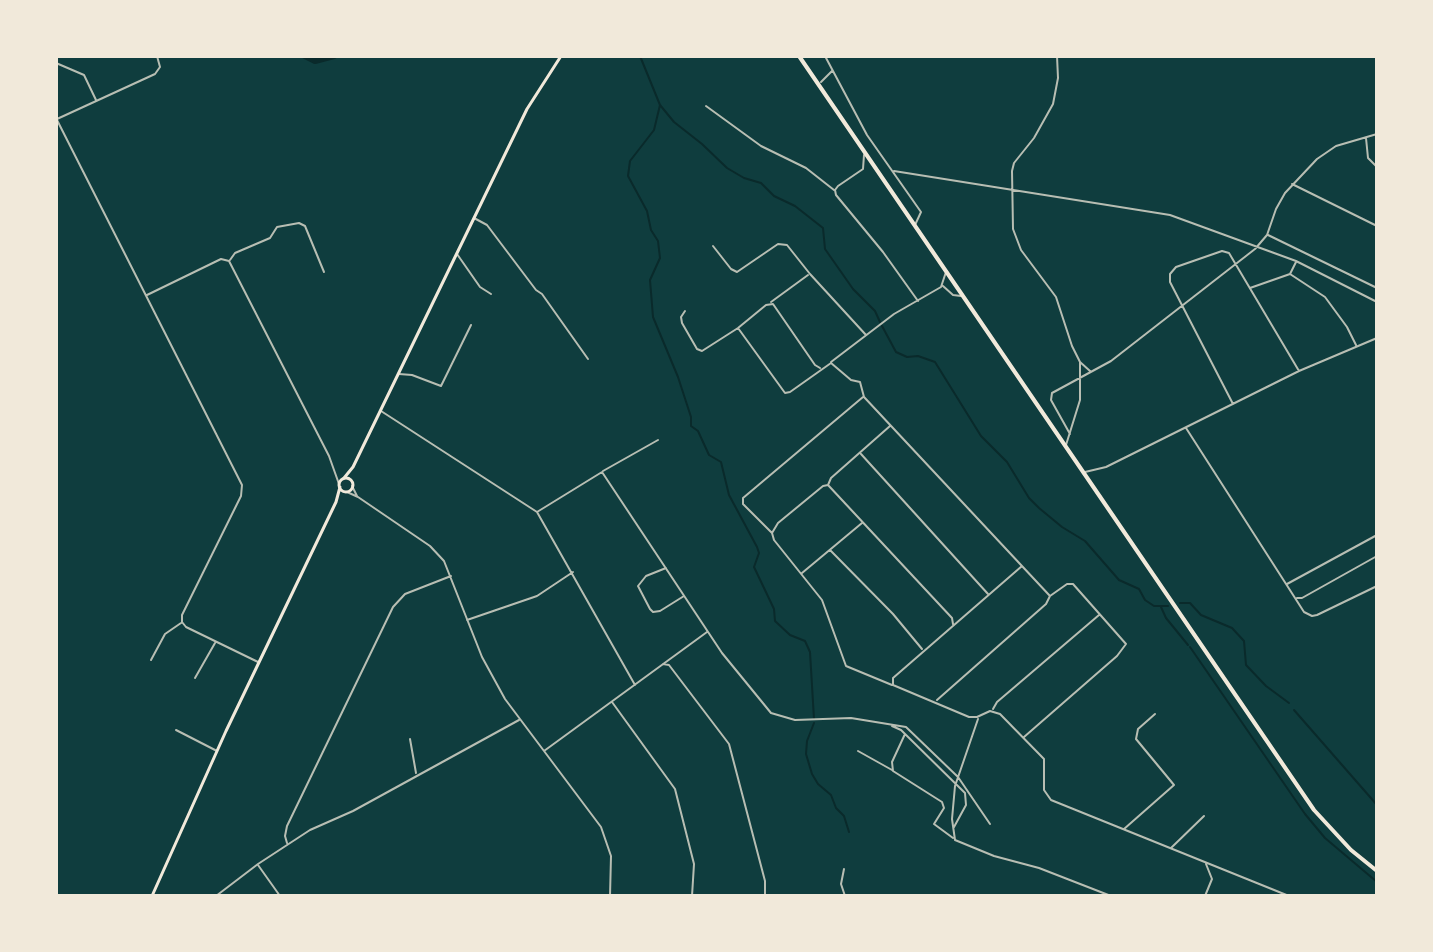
<!DOCTYPE html>
<html>
<head>
<meta charset="utf-8">
<style>
  body { margin:0 }
  #map { position:relative; width:1433px; height:952px; overflow:hidden; background:#0f3d3e; font-family:Lato,sans-serif }
  canvas { display:block }
  .frame { position:absolute; inset:0; border:58px solid #f1e9da; pointer-events:none }
</style>
</head>
<body>
<div id="map">
<canvas width="1433" height="952"></canvas>
<div class="frame"></div>
</div>
<script>
const c = document.querySelector('canvas').getContext('2d');
c.lineJoin = 'round';
function shape(rows) {
  const path = new Path2D();
  for (const r of rows) {
    if (r.length === 3) {
      path.moveTo(r[0] + r[2], r[1]);
      path.arc(r[0], r[1], r[2], 0, 2 * Math.PI);
      continue;
    }
    path.moveTo(r[0], r[1]);
    for (let i = 2; i < r.length; i += 2) path.lineTo(r[i], r[i + 1]);
  }
  return path;
}
function trace(path, color, width, dash) {
  c.strokeStyle = color;
  c.lineWidth = width;
  c.lineCap = dash ? 'butt' : 'round';
  c.setLineDash(dash || []);
  c.stroke(path);
}
const stream = shape([
  [640,56,660,105,674,122,702,144,727,168,744,178,761,183,774,196,795,206,823,228,825,249,853,289,875,311,880,322],
  [660,105,654,130,630,161,628,176,647,211,651,230,658,241,660,258,650,280,653,317,678,377,691,417,691,426,698,431,709,455,721,462,729,495,757,547,759,553,754,567,774,609,775,621,790,635,805,641,810,652,814,719],
  [882,326,896,352,907,357,918,356,935,362,981,436,1007,462,1029,498,1039,508,1062,527,1085,541,1119,580,1139,589,1145,600,1154,606,1168,606],
  [1180,603,1190,603,1201,615,1232,628,1244,641,1246,665,1266,686,1289,703],
  [1161,607,1166,618,1188,645],
  [1190,647,1305,814,1325,838,1377,882],
  [1294,710,1377,805],
  [814,723,807,741,806,754,812,774,818,784,831,795,836,808,844,816,849,832]
]);
const river = shape([
  [305,56,315,61,334,56]
]);
const minor = shape([
  [825,56,867,135,921,212,915,225],
  [1057,56,1058,78,1053,104,1034,138,1014,163,1012,171,1013,229,1021,250,1056,297,1072,346,1080,362,1090,371],
  [56,63,84,75,96,100],
  [821,82,832,71],
  [706,106,761,146,806,168,834,190],
  [57,119,155,74,160,67,157,56],
  [57,120,242,485,241,496,182,615,182,622,186,627,258,662],
  [1366,138,1368,158,1377,167],
  [864,155,863,169,838,186,835,190,836,195,883,252,918,301],
  [894,171,1170,215,1296,261,1377,302],
  [1292,184,1377,226],
  [474,218,487,225,536,290,542,294,588,359],
  [1268,235,1377,288],
  [713,246,731,269,737,272,778,244,787,245,810,274,866,335],
  [457,254,480,287,491,294],
  [230,260,235,253,270,238,277,227,299,223,305,226,324,272],
  [1290,274,1296,262],
  [943,286,953,295,961,296],
  [1250,288,1290,274,1325,297,1347,327,1356,345],
  [147,295,221,259,229,261,329,456,339,484],
  [771,302,808,275],
  [685,311,681,317,682,323,697,349,702,351,738,328,766,305,773,304,815,365,820,368],
  [738,328,785,393,790,392,831,363,851,380,860,382,864,397,1050,596],
  [831,362,894,314,941,287,946,272],
  [399,374,412,375,441,386,471,325],
  [1233,404,1170,282,1170,274,1176,267,1222,251,1229,253,1299,371],
  [381,411,537,512,635,685],
  [890,426,831,478,828,485,823,486,778,523,772,533,774,540,822,600,846,666,892,685],
  [1186,428,1304,612,1312,616,1317,615,1377,586],
  [1070,434,1051,400,1052,393,1111,361,1255,249,1267,235,1276,209,1285,193,1317,159,1336,146,1377,134],
  [1066,445,1080,400,1080,362],
  [861,454,988,594],
  [603,471,658,440],
  [1085,472,1106,467,1299,371,1377,338],
  [828,485,952,618,953,624],
  [352,486,357,496],
  [347,492,358,497,430,546,444,561,482,657,505,699,601,827,611,856,610,896],
  [537,512,602,472,722,653,771,713,795,720,851,718,906,727,958,777,990,824],
  [772,533,743,504,743,498,863,397],
  [830,550,893,614,922,649],
  [1022,566,893,678,893,685,969,717,977,717,990,711,1000,714,1044,759,1044,790,1051,800,1289,896],
  [666,568,646,576,638,586,650,609,653,612,660,611,684,596],
  [802,573,862,523],
  [1287,584,1377,535],
  [1297,598,1302,598,1377,556],
  [467,620,537,596,573,572],
  [151,660,165,634,181,623],
  [663,664,669,665,729,744,765,881,765,896],
  [195,678,215,643],
  [937,700,1046,604,1050,596,1067,584,1073,584,1126,644,1117,656,1024,737],
  [612,702,675,789,694,864,692,896],
  [993,709,997,702,1099,615],
  [978,719,955,786,952,819,955,840,994,856,1039,868,1111,896],
  [892,726,901,730,965,793,966,805,954,827],
  [176,730,217,751],
  [905,734,892,762,893,771,942,802,944,808,934,824,953,838],
  [410,739,416,773],
  [544,751,707,632],
  [858,751,892,770],
  [1124,829,1174,785,1136,739,1138,729,1155,714],
  [287,843,285,836,287,826,393,607,405,594,451,576],
  [1171,848,1204,816],
  [258,865,280,896],
  [844,869,841,884,845,896],
  [216,896,258,864,310,830,353,811,519,720],
  [893,896,909,896],
  [1205,896,1212,879,1206,864]
]);
const secondary = shape([
  [344,478,353,467,527,109,561,56],
  [346,485,7],
  [152,896,226,731,336,502,340,487]
]);
const primary = shape([
  [799,56,1314,810,1351,850,1377,871]
]);
trace(stream, '#0a2a2b', 2);
trace(river, '#0a2a2b', 6);
trace(minor, '#b8beb3', 2);
trace(secondary, '#f1e9da', 3);
trace(primary, '#f1e9da', 4);
</script>
</body>
</html>
